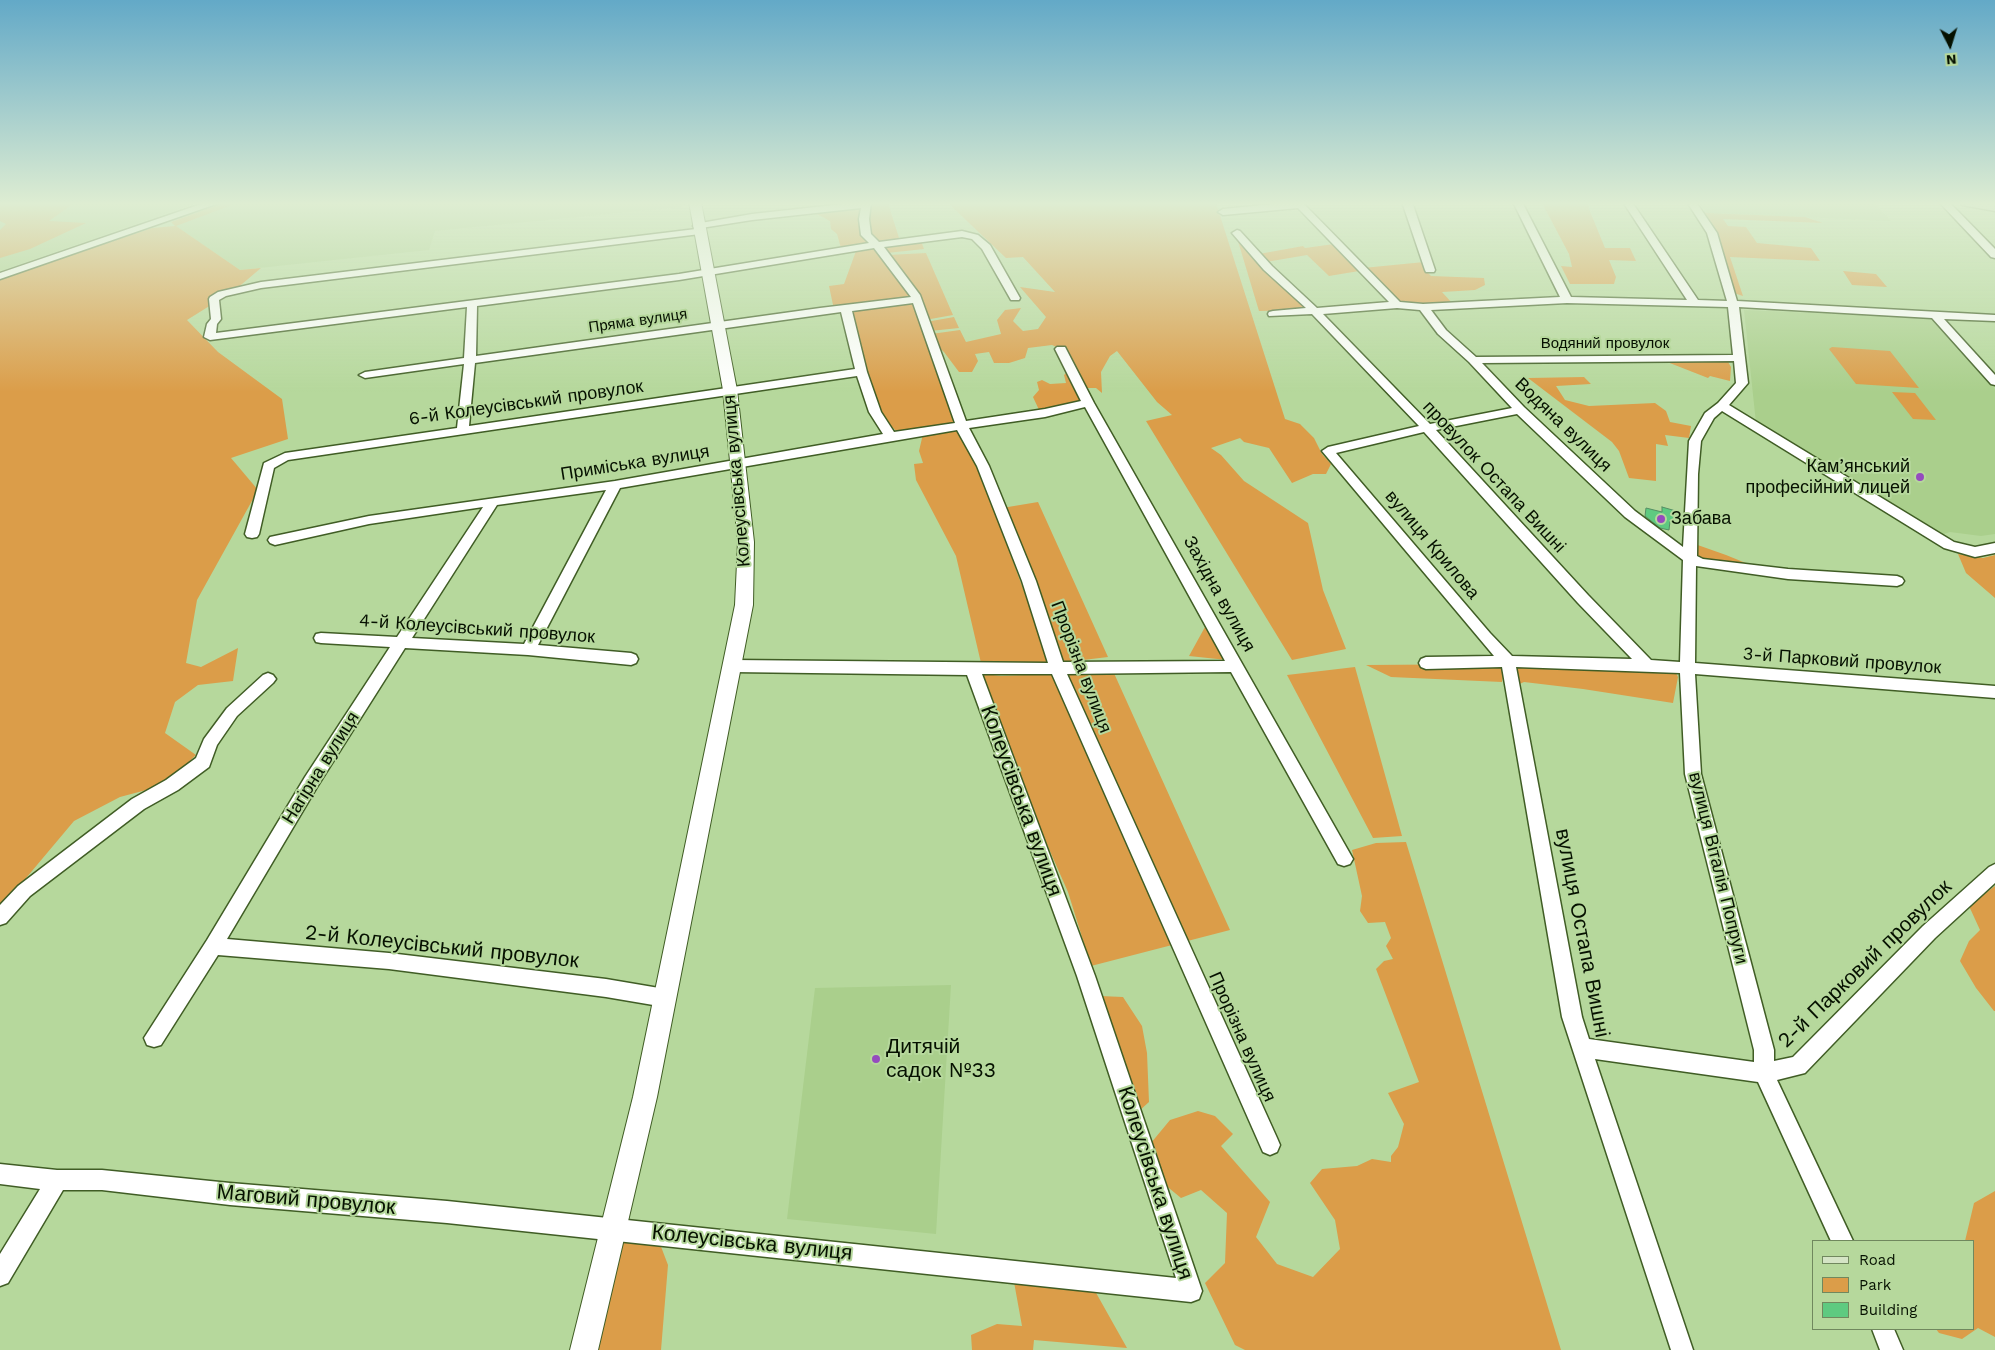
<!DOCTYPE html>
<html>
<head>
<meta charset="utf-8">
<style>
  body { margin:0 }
  #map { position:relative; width:1995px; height:1350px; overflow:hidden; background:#b6d89c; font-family:"Work Sans",sans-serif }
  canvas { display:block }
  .legend { position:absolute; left:1812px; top:1240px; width:162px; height:90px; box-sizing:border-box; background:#b6d89c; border:1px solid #70885e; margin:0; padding:6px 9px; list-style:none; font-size:15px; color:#061100 }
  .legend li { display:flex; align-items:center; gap:10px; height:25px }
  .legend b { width:25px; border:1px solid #70885e }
  .north { position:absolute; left:1925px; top:20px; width:50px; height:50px; -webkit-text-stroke:4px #b6d89c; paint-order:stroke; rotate:175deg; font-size:14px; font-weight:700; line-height:20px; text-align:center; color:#061100 }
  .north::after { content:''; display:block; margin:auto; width:18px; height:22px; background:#061100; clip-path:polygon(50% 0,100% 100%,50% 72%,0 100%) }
</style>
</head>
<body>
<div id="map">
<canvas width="1995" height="1350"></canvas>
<ul class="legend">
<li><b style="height:6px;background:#d4e4c5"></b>Road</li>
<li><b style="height:14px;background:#db9d49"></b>Park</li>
<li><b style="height:14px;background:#5eca80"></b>Building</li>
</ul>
<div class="north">N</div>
</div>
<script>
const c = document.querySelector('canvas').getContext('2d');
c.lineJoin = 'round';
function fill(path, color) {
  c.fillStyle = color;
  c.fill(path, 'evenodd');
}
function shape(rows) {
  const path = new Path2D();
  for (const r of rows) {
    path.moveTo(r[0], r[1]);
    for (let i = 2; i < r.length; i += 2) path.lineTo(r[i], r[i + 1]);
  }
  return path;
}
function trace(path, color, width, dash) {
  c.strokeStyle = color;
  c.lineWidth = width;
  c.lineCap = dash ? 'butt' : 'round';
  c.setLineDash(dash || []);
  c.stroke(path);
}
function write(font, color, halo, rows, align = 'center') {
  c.font = font + ' "Work Sans",sans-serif';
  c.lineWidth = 4;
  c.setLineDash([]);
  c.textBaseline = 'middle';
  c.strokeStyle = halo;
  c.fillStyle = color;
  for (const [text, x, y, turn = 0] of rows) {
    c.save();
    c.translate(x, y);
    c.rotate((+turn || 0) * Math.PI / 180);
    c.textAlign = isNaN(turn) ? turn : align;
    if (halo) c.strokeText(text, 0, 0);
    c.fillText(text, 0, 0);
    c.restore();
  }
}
const built = shape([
  [237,202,685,202,685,204,682,207,435,231,429,250,240,270,175,226],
  [0,203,197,203,0,271],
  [1699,203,1875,203,1891,221,1707,213],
  [1744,310,1932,318,1995,389,1995,534,1981,536,1950,532,1941,535,1756,423],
  [951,985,936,1234,787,1219,815,988]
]);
const green = shape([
  [0,203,74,203,49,221,86,223,30,249,0,258,0,230,6,224,0,221],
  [223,203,237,203,176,226,240,270,261,268,235,290,187,320,218,352,282,399,288,439,231,458,258,490,197,600,186,663,201,667,238,648,233,681,198,685,175,702,165,733,196,755,165,785,120,797,74,821,0,909,0,279,152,228,175,226,171,222],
  [869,203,888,203,900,241,879,243,868,235],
  [948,203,1216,203,1285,419,1300,424,1314,438,1322,454,1331,464,1326,474,1313,474,1292,483,1269,448,1244,442,1240,438,1211,448,1221,455,1244,481,1308,523,1323,590,1346,649,1292,660,1146,421,1172,415,1157,402,1117,351,1110,356,1101,372,1102,393,1096,388,1082,388,1061,349,1052,345,1028,348,1025,358,1009,363,994,363,989,352,975,354,978,361,972,372,959,372,944,352,935,344,931,334,960,330,966,342,1001,334,997,320,1005,310,1021,308,1013,321,1023,331,1038,329,1046,317,1020,287,1055,292,1023,257,1006,258],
  [1542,203,1588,203,1589,209,1605,248,1630,248,1636,261,1609,260,1616,277,1614,284,1570,284,1561,266,1572,267,1569,254],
  [863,207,871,242,841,248,837,234,831,229,830,221,815,213],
  [1698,209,1707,213,1805,217,1823,223,1723,219,1728,226,1746,227,1757,243,1811,248,1820,261,1730,257,1743,296,1734,293],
  [1237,238,1269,274,1310,310,1259,311],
  [921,241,924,249,887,253,884,245],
  [1334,244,1359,271,1329,276,1307,255,1266,262,1259,254,1303,246,1305,248],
  [876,247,912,295,912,299,833,305,829,286,844,284,856,251],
  [926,253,953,315,925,320,888,255],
  [1424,262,1427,272,1431,276,1484,278,1485,285,1475,290,1442,292,1453,304,1423,306,1397,304,1363,268],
  [1843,271,1876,274,1887,287,1852,285],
  [912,304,944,382,957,424,897,432,879,413,863,365,850,311],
  [954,317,959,328,930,331,926,322],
  [1832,347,1890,351,1919,388,1856,384,1829,349],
  [1662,360,1727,360,1731,367,1730,381,1710,376,1708,378],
  [1067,372,1082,403,1040,412,1033,397,1039,390,1037,382,1042,380,1050,384,1066,383,1064,375],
  [1584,377,1591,384,1556,386,1565,400,1589,406,1655,403,1666,411,1670,422,1691,426,1689,438,1665,435,1668,446,1656,444,1656,481,1629,478,1619,451,1612,442,1528,378],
  [1892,392,1915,393,1936,420,1913,419],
  [958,427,979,469,1050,662,981,663,956,556,916,480,914,464,923,463,919,451,923,434],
  [1038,502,1108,657,1058,663,1002,508],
  [1692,543,1726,555,1758,568,1691,557],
  [1958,554,1983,558,1995,555,1995,598,1966,573],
  [1205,627,1227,660,1189,656],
  [1511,663,1676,673,1678,677,1673,703,1583,689,1524,682,1515,686],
  [1505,664,1502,682,1391,677,1366,665],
  [1355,667,1402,836,1373,838,1287,675],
  [1113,671,1230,930,1091,966,1068,892,1022,788,978,673,1001,676],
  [1406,842,1561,1350,1245,1350,1235,1345,1205,1283,1225,1263,1227,1213,1201,1190,1181,1198,1152,1174,1151,1143,1170,1120,1198,1111,1215,1116,1233,1134,1221,1146,1270,1202,1256,1237,1277,1264,1313,1277,1340,1249,1335,1220,1310,1183,1322,1169,1357,1166,1372,1159,1391,1162,1391,1156,1398,1147,1404,1124,1388,1093,1419,1082,1376,969,1384,961,1393,959,1386,946,1391,938,1385,922,1368,923,1360,911,1362,896,1352,850,1376,843],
  [1995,886,1995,1011,1994,1011,1976,988,1960,961,1969,941,1980,930,1969,906],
  [1100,996,1123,997,1142,1026,1147,1053,1149,1102,1139,1111],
  [1995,1191,1995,1337,1978,1328,1962,1339,1939,1333,1936,1329,1974,1329,1974,1241,1965,1241,1974,1203],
  [616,1236,660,1244,668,1265,661,1350,589,1350],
  [1014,1282,1095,1291,1127,1348,1034,1340,1033,1350,972,1350,971,1335,997,1324,1022,1326]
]);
const building = shape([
  [1662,507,1676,511,1675,522,1670,521,1669,530,1660,528,1645,516,1646,508,1662,512,1662,507]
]);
const minor = shape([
  [207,202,222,202,0,279,0,273,207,202],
  [861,202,871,202,869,219,871,234,879,242,962,231,978,235,990,245,1020,298,1019,300,1011,300,982,249,972,239,962,237,884,247,920,295,966,421,1045,409,1081,401,1055,349,1057,347,1065,347,1094,403,1353,859,1350,864,1344,866,1338,864,1231,672,1067,674,1277,1138,1280,1145,1277,1152,1270,1155,1263,1152,1052,674,982,674,1095,976,1202,1291,1199,1299,1191,1302,447,1223,230,1205,102,1190,63,1190,8,1283,0,1286,0,1254,40,1189,0,1184,0,1164,57,1170,102,1170,230,1183,447,1201,1176,1278,1077,976,967,675,733,672,728,670,726,666,728,662,733,660,1048,663,1022,581,977,466,957,430,620,488,538,645,631,653,636,655,638,659,636,663,631,665,528,655,405,648,317,787,227,939,389,953,606,979,665,989,672,992,674,998,672,1004,665,1007,606,997,389,969,218,955,161,1045,154,1047,147,1045,144,1038,207,940,305,777,390,647,321,643,316,642,314,638,316,634,321,633,397,637,483,507,369,524,275,545,270,543,268,540,270,537,369,516,615,481,883,434,869,412,857,376,288,460,274,468,259,534,257,537,252,538,247,537,245,534,264,463,285,453,457,428,464,364,365,378,359,375,365,372,464,358,467,307,210,340,204,337,207,324,211,319,209,299,210,297,218,292,261,282,696,229,693,226,695,224,752,214,861,202],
  [861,208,859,219,861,235,869,243,679,274,216,333,217,324,221,319,219,300,226,296,261,288,700,234,705,231,701,228,752,220,861,208],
  [874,248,911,297,820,308,476,356,477,306,679,280,874,248],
  [913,303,955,423,894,432,881,412,867,372,852,311,913,303],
  [841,312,855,369,469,426,475,363,841,312],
  [1085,407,1225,661,1063,662,1036,581,989,466,969,428,1045,417,1085,407],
  [606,490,524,644,412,638,497,505,606,490],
  [1293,202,1303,203,1400,302,1423,304,1560,297,1513,202,1522,202,1571,297,1687,300,1623,202,1632,202,1698,300,1727,301,1707,233,1687,202,1696,202,1717,233,1737,301,1995,315,1995,321,1944,319,1995,375,1995,385,1991,384,1932,318,1739,307,1748,383,1729,405,1954,542,1975,547,1995,543,1995,553,1975,557,1944,548,1722,411,1714,418,1701,441,1698,474,1697,556,1703,559,1788,569,1897,576,1902,578,1904,581,1902,584,1897,586,1788,579,1696,566,1695,663,1995,686,1995,698,1695,674,1701,774,1774,1050,1774,1061,1793,1057,1923,926,1989,867,1995,864,1995,883,1935,938,1805,1073,1777,1080,1853,1241,1831,1241,1758,1082,1595,1059,1693,1350,1671,1350,1562,1017,1502,667,1426,669,1421,667,1419,663,1421,659,1426,657,1494,656,1322,451,1328,447,1419,426,1312,314,1269,316,1268,314,1269,312,1273,311,1306,308,1264,270,1232,233,1237,230,1240,231,1272,266,1317,308,1389,302,1298,208,1223,215,1218,212,1223,209,1293,202],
  [1567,303,1728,307,1733,355,1476,357,1446,330,1431,310,1567,303],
  [1397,308,1420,310,1438,334,1469,362,1512,408,1430,424,1323,314,1397,308],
  [1734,361,1736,383,1718,403,1705,413,1689,441,1683,547,1635,511,1524,407,1482,363,1734,361],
  [1517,414,1625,517,1683,560,1680,662,1651,660,1588,595,1436,430,1517,414],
  [1424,432,1578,603,1632,659,1512,656,1490,633,1336,453,1424,432],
  [1516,667,1680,673,1685,774,1754,1050,1754,1062,1589,1039,1582,1017,1516,667],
  [1402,202,1412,202,1435,270,1434,272,1426,272,1425,270,1402,202],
  [1939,202,1949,202,1995,249,1995,258,1991,257,1939,202],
  [268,673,273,675,276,679,273,683,237,716,217,745,209,767,178,790,144,809,30,896,6,923,0,925,0,905,18,886,132,799,166,780,196,758,204,739,227,708,263,675,268,673],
  [1872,1329,1894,1329,1903,1350,1880,1350,1872,1329]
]);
const tertiary = shape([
  [689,202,701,202,737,390,754,542,753,605,657,1097,598,1350,570,1350,633,1097,735,605,738,542,723,390,689,202]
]);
const secondary = shape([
  [1961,202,1995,203,1995,211,1962,205,1961,202]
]);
const markers = [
  [1920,477,5,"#954bbe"],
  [1661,519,5,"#954bbe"],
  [876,1059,5,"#954bbe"]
];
const farStreetnames = [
  ["Пряма вулиця",638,321,-8],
  ["Водяний провулок",1605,344]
];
const streetNames = [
  ["6-й Колеусівський провулок",526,403,-8],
  ["Водяна вулиця",1563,425,44],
  ["Приміська вулиця",635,463,-9],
  ["провулок Остапа Вишні",1494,477,47],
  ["Колеусівська вулиця",737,481,-95],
  ["вулиця Крилова",1432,545,50],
  ["Західна вулиця",1219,594,61],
  ["4-й Колеусівський провулок",477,629,4],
  ["3-й Парковий провулок",1842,661,4],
  ["Прорізна вулиця",1081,667,69],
  ["Нагірна вулиця",321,768,-58],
  ["вулиця Віталія Попруги",1718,868,76],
  ["Прорізна вулиця",1242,1037,66]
];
const poiNames = [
  ["Кам’янський",1910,467],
  ["професійний лицей",1910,488],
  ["Забава",1671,519,"left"]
];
const nearStreetnames = [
  ["Колеусівська вулиця",1021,801,70],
  ["вулиця Остапа Вишні",1582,933,79],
  ["2-й Колеусівський провулок",442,947,6],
  ["2-й Парковий провулок",1865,964,-44],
  ["Колеусівська вулиця",1155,1183,72],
  ["Маговий провулок",306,1200,5],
  ["Колеусівська вулиця",752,1243,6]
];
const nearPoinames = [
  ["Дитячій",886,1047],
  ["садок №33",886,1071]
];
fill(built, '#aacf8c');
fill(green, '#db9d49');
fill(building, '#5eca80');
trace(building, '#548e64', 1);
trace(minor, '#405d25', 3);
trace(tertiary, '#405d25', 2);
trace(secondary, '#405d25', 3);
fill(minor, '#fff');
fill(tertiary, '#fff');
fill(secondary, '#d4e4c5');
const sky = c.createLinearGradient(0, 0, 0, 392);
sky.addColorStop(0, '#63a9c7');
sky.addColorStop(0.52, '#deedd2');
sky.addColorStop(1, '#deedd200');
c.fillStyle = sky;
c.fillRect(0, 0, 1995, 392);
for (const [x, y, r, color] of markers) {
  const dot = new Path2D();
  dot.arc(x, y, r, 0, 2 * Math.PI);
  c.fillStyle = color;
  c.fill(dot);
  trace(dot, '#b6d89c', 2);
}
write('15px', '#061100', '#b6d89c', farStreetnames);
write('18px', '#061100', '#b6d89c', streetNames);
write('18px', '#061100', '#b6d89c', poiNames, 'right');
write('21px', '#061100', '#b6d89c', nearStreetnames);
write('21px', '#061100', '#b6d89c', nearPoinames, 'left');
</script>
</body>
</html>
